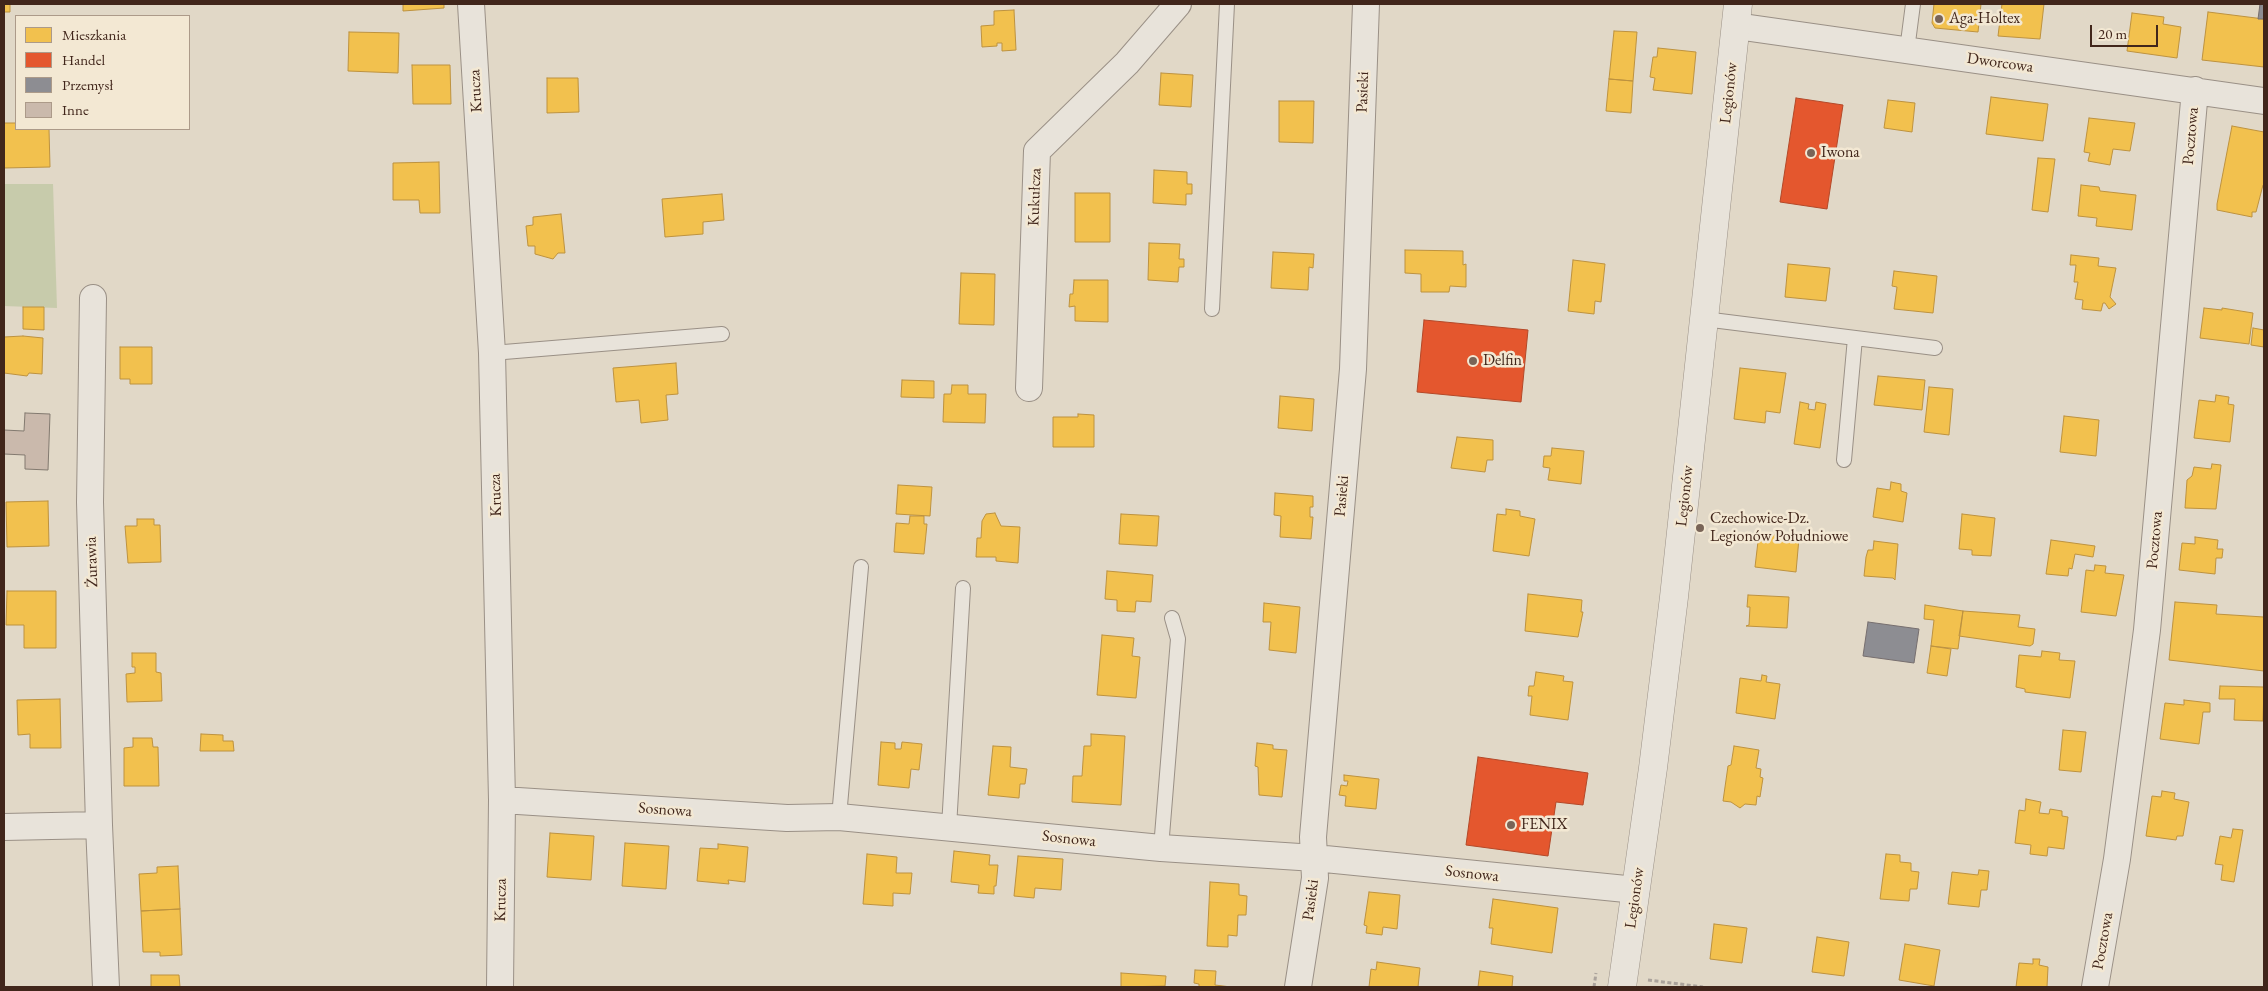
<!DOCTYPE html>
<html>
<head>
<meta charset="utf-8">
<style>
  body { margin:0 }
  #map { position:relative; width:2268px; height:991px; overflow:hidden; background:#e1d8c7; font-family:"EB Garamond",serif }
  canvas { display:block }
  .frame { position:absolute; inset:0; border:5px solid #41261b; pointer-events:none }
  .legend { position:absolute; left:15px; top:15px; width:175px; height:115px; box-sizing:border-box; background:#f3e8d3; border:1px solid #ac9a89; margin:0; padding:6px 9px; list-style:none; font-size:15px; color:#41261b }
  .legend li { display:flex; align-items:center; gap:10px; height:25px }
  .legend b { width:25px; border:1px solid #ac9a89 }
  .scale { position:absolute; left:2090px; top:25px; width:68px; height:22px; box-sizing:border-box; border:2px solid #41261b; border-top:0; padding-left:6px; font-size:15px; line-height:18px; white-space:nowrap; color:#41261b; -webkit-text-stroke:4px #f3e8d3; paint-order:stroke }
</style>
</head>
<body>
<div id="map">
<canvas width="2268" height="991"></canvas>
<div class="frame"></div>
<ul class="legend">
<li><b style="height:14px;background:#f2c14e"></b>Mieszkania</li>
<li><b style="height:14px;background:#e4572e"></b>Handel</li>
<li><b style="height:14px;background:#8d8d92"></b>Przemysł</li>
<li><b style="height:14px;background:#cab9ac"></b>Inne</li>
</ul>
<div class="scale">20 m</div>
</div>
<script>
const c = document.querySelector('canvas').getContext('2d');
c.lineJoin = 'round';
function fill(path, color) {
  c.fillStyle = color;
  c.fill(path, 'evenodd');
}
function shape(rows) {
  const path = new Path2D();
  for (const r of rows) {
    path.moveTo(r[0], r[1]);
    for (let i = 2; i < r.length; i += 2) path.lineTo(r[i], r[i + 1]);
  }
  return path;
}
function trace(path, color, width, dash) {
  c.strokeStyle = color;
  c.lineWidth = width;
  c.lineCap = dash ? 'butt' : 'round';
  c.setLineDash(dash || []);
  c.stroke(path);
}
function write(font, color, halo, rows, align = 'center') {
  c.font = font + ' "EB Garamond",serif';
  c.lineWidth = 5;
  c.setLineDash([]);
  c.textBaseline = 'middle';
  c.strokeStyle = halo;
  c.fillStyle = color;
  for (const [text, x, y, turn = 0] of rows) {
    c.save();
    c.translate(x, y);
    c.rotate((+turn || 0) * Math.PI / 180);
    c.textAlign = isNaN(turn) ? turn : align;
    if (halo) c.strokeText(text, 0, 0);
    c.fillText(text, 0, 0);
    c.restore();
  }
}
const green = shape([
  [4,184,53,184,57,308,4,306]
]);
const homes = shape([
  [4,4,10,4,10,12,4,12,4,4],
  [403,4,444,4,444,8,403,11,403,4],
  [1934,4,1981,4,1978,32,1935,28,1932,23,1934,4],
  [2002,4,2044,4,2040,39,1998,36,2002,4],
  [1014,10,1016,50,1002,51,1002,43,997,43,997,46,982,47,981,26,994,25,994,11,1014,10],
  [2208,12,2264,19,2264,67,2202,60,2208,12],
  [2132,13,2164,17,2163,24,2181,27,2177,58,2127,51,2132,13],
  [1614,31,1637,32,1633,81,1609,79,1614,31],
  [349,32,399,33,398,73,348,71,349,32],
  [1658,48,1696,52,1692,94,1653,90,1655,78,1650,77,1653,57,1657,57,1658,48],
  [412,65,450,65,451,104,413,104,412,65],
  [1161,73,1193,75,1191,107,1159,105,1161,73],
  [547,78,578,78,579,112,547,113,547,78],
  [1609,79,1633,81,1631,113,1606,111,1609,79],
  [1991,97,2048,104,2043,141,1986,134,1991,97],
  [1888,100,1915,103,1912,132,1884,128,1888,100],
  [1279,101,1314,101,1313,143,1279,142,1279,101],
  [2089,118,2135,123,2130,151,2113,149,2110,165,2088,161,2090,153,2084,152,2089,118],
  [4,123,16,123,16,129,49,129,50,167,4,168,4,123],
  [2232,126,2264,132,2264,186,2263,185,2256,212,2252,212,2252,217,2217,210,2217,204,2232,126],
  [2038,158,2055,159,2048,212,2032,210,2038,158],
  [439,162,440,213,420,213,419,200,393,200,393,163,439,162],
  [1154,170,1187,172,1187,184,1192,184,1192,194,1186,194,1186,205,1153,203,1154,170],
  [2081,185,2099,187,2100,191,2136,195,2132,230,2096,226,2097,218,2078,216,2081,185],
  [1075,193,1110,193,1110,242,1075,242,1075,193],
  [722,194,724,220,703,222,703,234,665,237,662,199,722,194],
  [561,214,565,253,558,253,553,259,535,254,535,246,528,246,526,226,533,225,533,217,561,214],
  [1149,243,1180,244,1179,259,1184,259,1184,267,1179,267,1178,282,1148,280,1149,243],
  [1405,250,1463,251,1463,265,1466,264,1466,287,1450,286,1449,292,1421,292,1421,274,1405,273,1405,250],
  [1273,252,1314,254,1313,268,1309,267,1308,290,1271,288,1273,252],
  [2071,255,2099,258,2098,266,2116,268,2110,297,2116,304,2109,309,2105,303,2103,303,2101,311,2082,309,2083,300,2075,299,2078,282,2074,282,2076,265,2070,265,2071,255],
  [1573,260,1605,264,1601,302,1595,301,1594,314,1568,311,1573,260],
  [1788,264,1830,268,1826,301,1785,297,1788,264],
  [1894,271,1937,276,1933,313,1894,309,1897,287,1892,286,1894,271],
  [961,273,995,274,994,325,959,324,961,273],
  [1074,280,1108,280,1108,322,1075,321,1075,306,1069,307,1070,294,1073,294,1074,280],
  [23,307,44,307,44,330,23,329,23,307],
  [2204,308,2222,310,2222,308,2253,313,2249,344,2200,338,2204,308],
  [2253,328,2264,330,2264,347,2251,345,2253,328],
  [23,336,43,338,42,374,29,373,27,376,4,373,4,337,23,336],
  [120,347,152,347,152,384,130,384,130,379,120,379,120,347],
  [676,363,678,394,666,395,668,420,641,423,639,400,616,402,613,368,676,363],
  [1740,368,1786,373,1780,413,1766,411,1765,423,1734,419,1740,368],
  [1878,376,1925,380,1922,410,1874,405,1878,376],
  [902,380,934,381,934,398,901,397,902,380],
  [952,385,968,385,968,394,986,394,985,423,943,422,944,394,951,394,952,385],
  [1929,387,1953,389,1949,435,1924,432,1929,387],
  [2216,395,2229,397,2228,404,2234,405,2230,442,2194,438,2199,400,2215,402,2216,395],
  [1280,396,1314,399,1312,431,1278,428,1280,396],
  [1800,402,1809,404,1808,409,1815,410,1816,402,1826,404,1820,448,1794,444,1800,402],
  [1078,414,1094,415,1094,447,1053,447,1053,417,1078,417,1078,414],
  [2064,416,2099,420,2096,456,2060,452,2064,416],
  [1457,437,1493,440,1493,460,1487,460,1485,472,1451,468,1457,437],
  [1552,448,1584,451,1581,484,1548,480,1550,468,1543,467,1544,456,1551,456,1552,448],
  [2212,464,2221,465,2216,509,2185,508,2187,480,2192,476,2194,467,2211,469,2212,464],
  [1891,482,1901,484,1901,491,1907,493,1903,522,1873,517,1877,488,1890,490,1891,482],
  [898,485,932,487,930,516,896,514,898,485],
  [1275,493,1313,496,1313,507,1310,507,1310,517,1313,517,1311,539,1280,537,1281,516,1274,515,1275,493],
  [48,501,49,546,7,547,6,502,48,501],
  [1506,509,1520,511,1520,516,1535,519,1529,556,1493,551,1497,514,1506,515,1506,509],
  [995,513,1001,526,1020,527,1018,563,996,561,996,557,976,557,977,538,981,538,982,521,986,514,995,513],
  [1121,514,1159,516,1157,546,1119,544,1121,514],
  [1962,514,1995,518,1991,556,1972,555,1972,550,1959,549,1962,514],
  [910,516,924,516,924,524,927,524,924,554,894,552,896,523,909,524,910,516],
  [137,519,154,519,154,525,160,525,161,562,128,563,125,526,137,526,137,519],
  [1759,533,1799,538,1796,572,1755,567,1759,533],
  [2195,537,2218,540,2217,549,2223,549,2222,558,2216,558,2215,574,2179,570,2182,543,2195,544,2195,537],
  [2051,540,2095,546,2093,557,2075,554,2072,569,2069,568,2068,576,2046,574,2051,540],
  [1874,541,1898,544,1895,580,1893,578,1864,576,1866,557,1868,550,1873,550,1874,541],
  [2095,565,2106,566,2105,573,2124,575,2116,616,2081,612,2086,570,2094,571,2095,565],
  [1107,571,1153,575,1151,602,1136,601,1135,612,1117,611,1117,600,1105,599,1107,571],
  [7,591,56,591,56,648,24,648,24,625,6,625,7,591],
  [1528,594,1582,600,1581,612,1583,612,1578,637,1525,631,1528,594],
  [1748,595,1789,597,1787,628,1746,626,1749,625,1750,607,1747,607,1748,595],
  [2175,602,2217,605,2216,614,2264,617,2264,671,2169,660,2175,602],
  [1264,603,1300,607,1296,653,1269,650,1271,622,1263,622,1264,603],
  [1925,605,1963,611,1958,649,1931,646,1934,620,1924,619,1925,605],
  [1963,611,2020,615,2018,627,2035,629,2033,644,2030,646,1959,636,1963,611],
  [1102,635,1134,638,1132,656,1140,657,1136,698,1097,695,1102,635],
  [1931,646,1951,649,1947,676,1927,673,1931,646],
  [2042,651,2060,653,2059,660,2075,661,2070,698,2025,692,2025,689,2016,687,2019,655,2041,657,2042,651],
  [132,653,156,653,156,672,161,673,162,701,127,702,126,674,135,673,135,667,132,667,132,653],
  [1536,672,1564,676,1563,681,1573,682,1568,720,1530,715,1532,696,1528,696,1529,686,1534,686,1536,672],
  [1762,675,1767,676,1766,682,1780,684,1775,719,1736,713,1740,678,1761,681,1762,675],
  [2220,686,2264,687,2263,721,2234,720,2235,699,2219,699,2220,686],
  [60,699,61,748,30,748,30,734,18,735,17,700,60,699],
  [2184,700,2210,703,2210,712,2203,712,2199,744,2160,739,2165,703,2184,705,2184,700],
  [2063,730,2086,732,2081,772,2059,770,2063,730],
  [201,734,223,735,223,741,233,741,234,751,200,751,201,734],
  [1091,734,1125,736,1121,805,1072,802,1073,776,1082,776,1084,746,1091,746,1091,734],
  [133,738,152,738,153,747,158,747,159,786,124,786,124,748,133,747,133,738],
  [881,742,895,743,895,749,901,749,902,742,922,744,919,770,911,769,909,788,878,785,881,742],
  [1257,743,1273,745,1273,749,1287,750,1282,797,1259,795,1258,767,1255,766,1257,743],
  [993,746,1011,747,1010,767,1027,769,1025,784,1020,784,1019,798,988,795,993,746],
  [1734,746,1759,750,1756,768,1761,769,1760,777,1763,778,1760,797,1757,796,1756,805,1745,804,1740,808,1731,802,1723,801,1728,766,1731,765,1734,746],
  [1344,775,1379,779,1376,809,1345,806,1346,796,1339,795,1341,785,1347,786,1348,781,1344,781,1344,775],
  [2162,791,2175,793,2174,799,2189,802,2183,836,2177,836,2176,840,2146,836,2152,796,2161,797,2162,791],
  [2026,799,2041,802,2039,813,2049,814,2050,809,2062,811,2062,816,2068,817,2064,849,2048,847,2047,856,2030,854,2031,845,2015,843,2019,810,2025,811,2026,799],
  [2233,829,2243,830,2234,882,2221,880,2223,865,2215,864,2220,836,2231,838,2233,829],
  [550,833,594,836,591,880,547,877,550,833],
  [625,843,669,846,666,889,622,886,625,843],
  [718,844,748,847,745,882,728,880,729,884,697,881,700,848,718,849,718,844],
  [954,851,990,855,989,865,998,865,996,886,994,886,994,894,978,893,979,885,951,882,954,851],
  [867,854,897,857,896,873,912,873,910,894,893,893,893,906,863,904,867,854],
  [1886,854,1900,855,1900,862,1911,863,1911,871,1919,872,1917,889,1910,889,1909,901,1880,899,1886,854],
  [1018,856,1063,859,1061,890,1035,888,1034,898,1014,896,1018,856],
  [178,866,180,909,141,911,139,874,157,873,157,867,178,866],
  [1979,870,1989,871,1987,890,1981,890,1979,907,1948,904,1952,872,1978,875,1979,870],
  [1210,882,1239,884,1239,895,1247,896,1246,915,1238,915,1237,936,1228,935,1228,947,1207,946,1210,882],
  [1369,892,1400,895,1397,929,1383,927,1382,935,1366,933,1367,926,1364,925,1369,892],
  [1493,899,1558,908,1552,953,1491,944,1493,928,1489,928,1493,899],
  [180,909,182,955,160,956,160,952,143,952,141,911,180,909],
  [1714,924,1747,928,1742,963,1710,959,1714,924],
  [1817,937,1849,942,1844,976,1812,972,1817,937],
  [1905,944,1940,950,1934,986,1899,980,1905,944],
  [2033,959,2040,959,2039,965,2048,967,2047,987,2016,987,2019,963,2033,964,2033,959],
  [1377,962,1420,968,1418,987,1369,987,1371,969,1376,970,1377,962],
  [1195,970,1216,971,1215,985,1231,987,1199,987,1199,984,1194,983,1195,970],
  [1480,971,1513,976,1512,987,1478,987,1480,971],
  [1121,973,1166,976,1165,986,1121,987,1121,973],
  [151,975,179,975,180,987,151,987,151,975]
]);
const shops = shape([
  [1796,98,1843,105,1827,209,1780,202,1796,98],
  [1424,320,1528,330,1521,402,1417,392,1424,320],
  [1478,757,1588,773,1583,805,1556,802,1548,856,1466,845,1478,757]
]);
const industry = shape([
  [2260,4,2264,4,2264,19,2258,19,2260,4],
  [1868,622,1919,629,1914,663,1863,656,1868,622]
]);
const building = shape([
  [25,413,50,414,48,470,25,469,25,455,4,454,4,430,24,431,25,413]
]);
const path = shape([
  [1648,980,1703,987],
  [1594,987,1596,973]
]);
const service = shape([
  [1907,50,1913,4],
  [1212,309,1227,4],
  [1704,319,1935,348],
  [492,353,722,334],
  [1844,460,1855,338],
  [839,817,861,567],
  [949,827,963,588],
  [1161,848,1178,639,1172,618]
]);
const minor = shape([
  [471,4,492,353,502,800,500,987],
  [1736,26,2264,101],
  [93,298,90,502,99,825,106,987],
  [1029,388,1037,151,1127,63,1178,4],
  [502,800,787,818,839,817,1161,848,1315,858,1636,890],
  [4,827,99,825],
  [1298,987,1315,878,1313,837,1353,369,1366,4],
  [2095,987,2117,859,2147,630,2195,90]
]);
const tertiary = shape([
  [1622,987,1653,768,1674,597,1738,4]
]);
const markers = [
  [1939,19,5,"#796457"],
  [1811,153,5,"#796457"],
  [1473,361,5,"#796457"],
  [1700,528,5,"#796457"],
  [1511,825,5,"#796457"]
];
const poiNames = [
  ["Aga-Holtex",1949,19],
  ["Iwona",1821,153],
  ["Delfin",1483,361],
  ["Czechowice-Dz.",1710,519],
  ["Legionów Południowe",1710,537],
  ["FENIX",1521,825]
];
const streetNames = [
  ["Dworcowa",2000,63,8],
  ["Krucza",476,91,-93],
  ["Pasieki",1363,92,-88],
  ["Legionów",1729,93,-84],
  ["Pocztowa",2191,136,-85],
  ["Kukułcza",1035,197,-88],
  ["Krucza",496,495,-92],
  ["Pasieki",1342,496,-85],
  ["Legionów",1685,496,-84],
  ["Pocztowa",2155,540,-85],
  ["Żurawia",92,562,-92],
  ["Sosnowa",665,810,4],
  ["Sosnowa",1069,839,6],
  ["Sosnowa",1472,874,6],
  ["Legionów",1635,898,-82],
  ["Krucza",501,900,-89],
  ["Pasieki",1311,900,-82],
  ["Pocztowa",2103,941,-80]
];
fill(green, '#c7cbab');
fill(homes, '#f2c14e');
trace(homes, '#bd923f', 1);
fill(shops, '#e4572e');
trace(shops, '#b34828', 1);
fill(industry, '#8d8d92');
trace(industry, '#766e6e', 1);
fill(building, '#cab9ac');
trace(building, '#82796f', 1);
trace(service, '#9a9086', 16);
trace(minor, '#9a9086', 28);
trace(tertiary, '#9a9086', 29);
trace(path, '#aba39c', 3, [4, 2.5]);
trace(service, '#e8e3da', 14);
trace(minor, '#e8e3da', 26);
trace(tertiary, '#e8e3da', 28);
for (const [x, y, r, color] of markers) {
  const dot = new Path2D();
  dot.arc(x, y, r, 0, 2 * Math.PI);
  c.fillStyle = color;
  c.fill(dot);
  trace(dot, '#f3e8d3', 2);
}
write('16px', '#41261b', '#f3e8d3', poiNames, 'left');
write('16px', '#41261b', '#f3e8d3', streetNames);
</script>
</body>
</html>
